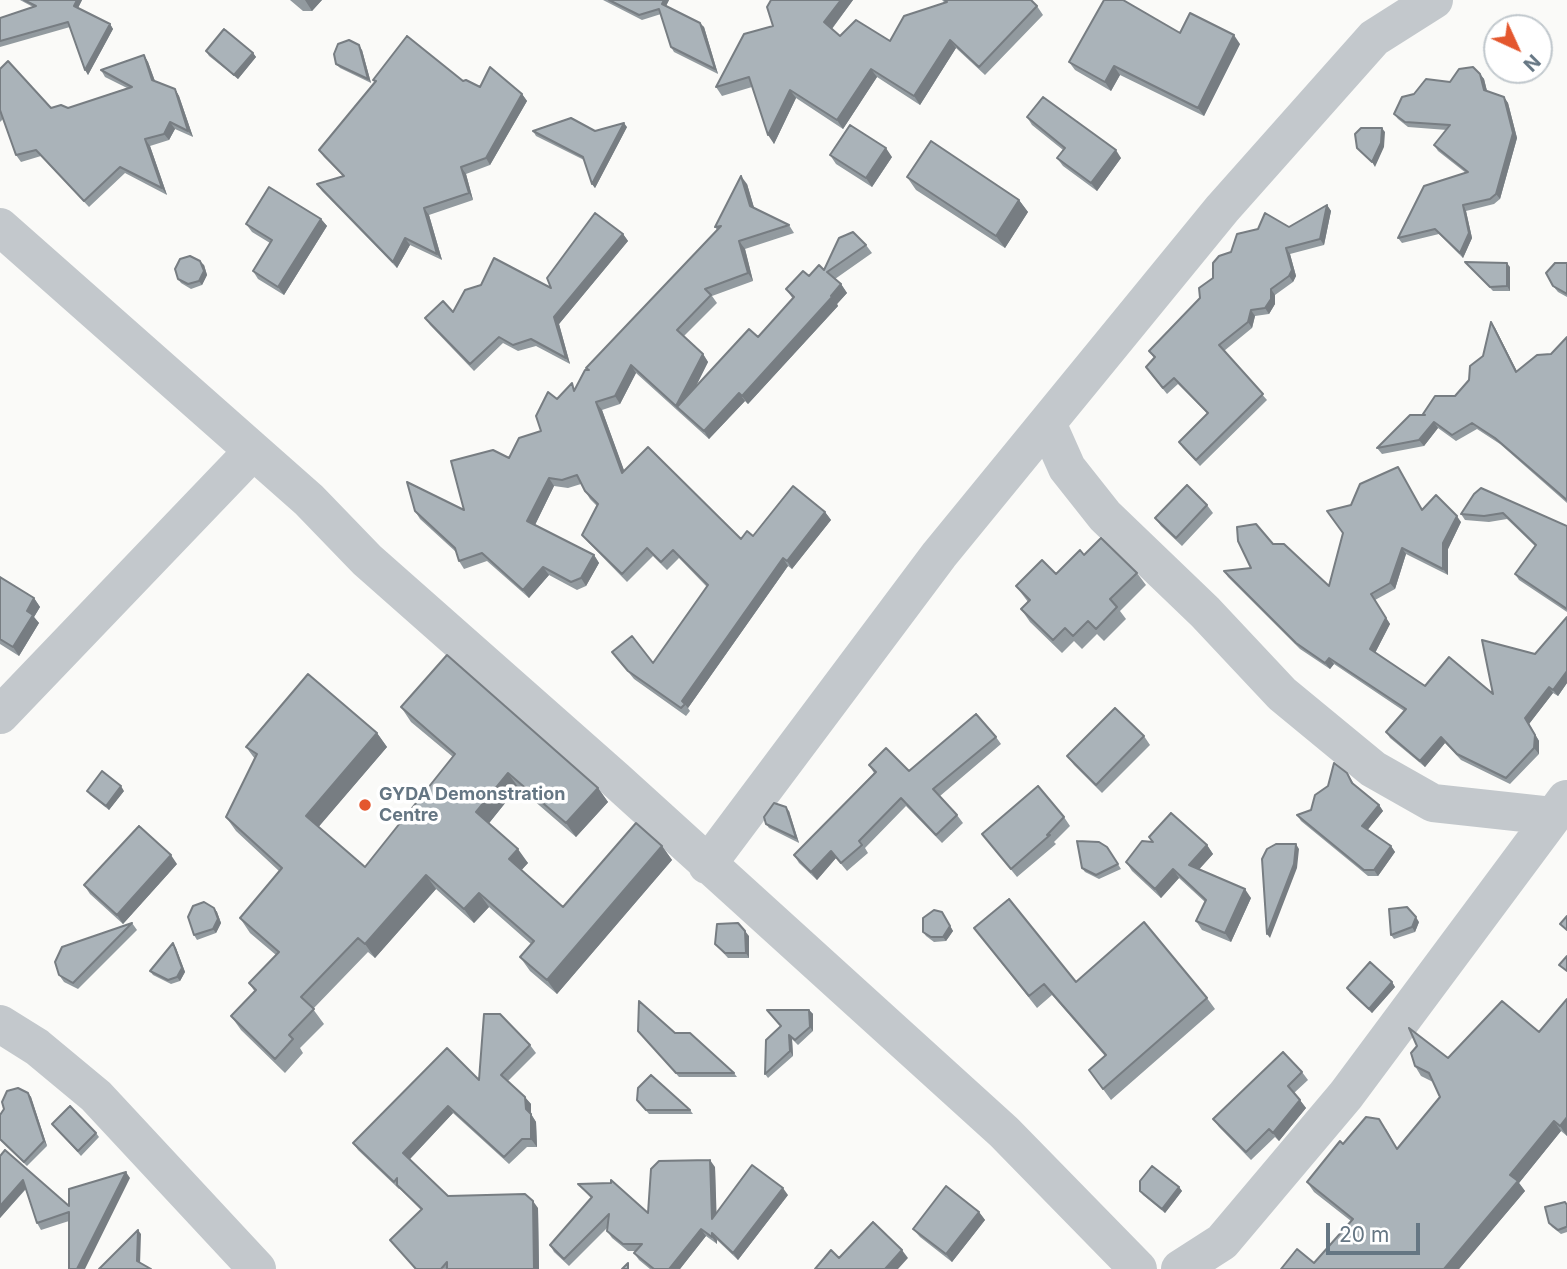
<!DOCTYPE html>
<html>
<head>
<meta charset="utf-8">
<style>
  body { margin:0 }
  #map { position:relative; width:1567px; height:1269px; overflow:hidden; background:#fafaf8; font-family:Inter,sans-serif }
  canvas { display:block }
  .north { position:absolute; left:1483px; top:14px; width:70px; height:70px; box-sizing:border-box; background:#fff; border:2px solid #c1c8cd; border-radius:50%; rotate:135deg; font-size:19px; font-weight:700; line-height:28px; text-align:center; color:#657683 }
  .north::after { content:''; display:block; margin:auto; width:24px; height:32px; background:#e4572e; clip-path:polygon(50% 0,100% 100%,50% 72%,0 100%) }
  .scale { position:absolute; left:1326px; top:1223px; width:94px; height:32px; box-sizing:border-box; border:4px solid #657683; border-top:0; padding-left:9px; font-size:21px; line-height:24px; white-space:nowrap; color:#657683; -webkit-text-stroke:5px #fff; paint-order:stroke }
</style>
</head>
<body>
<div id="map">
<canvas width="1567" height="1269"></canvas>
<div class="north">N</div>
<div class="scale">20 m</div>
</div>
<script>
const c = document.querySelector('canvas').getContext('2d');
c.lineJoin = 'round';
function shape(rows) {
  const path = new Path2D();
  for (const r of rows) {
    path.moveTo(r[0], r[1]);
    for (let i = 2; i < r.length; i += 2) path.lineTo(r[i], r[i + 1]);
  }
  return path;
}
function trace(path, color, width, dash) {
  c.strokeStyle = color;
  c.lineWidth = width;
  c.lineCap = dash ? 'butt' : 'round';
  c.setLineDash(dash || []);
  c.stroke(path);
}
function fill(path, color) {
  c.fillStyle = color;
  c.fill(path, 'evenodd');
}
function write(font, color, halo, rows, align = 'center') {
  c.font = font + ' Inter,sans-serif';
  c.lineWidth = 7;
  c.setLineDash([]);
  c.textBaseline = 'middle';
  c.strokeStyle = halo;
  c.fillStyle = color;
  for (const [text, x, y, turn = 0] of rows) {
    c.save();
    c.translate(x, y);
    c.rotate((+turn || 0) * Math.PI / 180);
    c.textAlign = isNaN(turn) ? turn : align;
    if (halo) c.strokeText(text, 0, 0);
    c.fillText(text, 0, 0);
    c.restore();
  }
}
const minor = shape([
  [0,227,309,500,367,560,616,780,1004,1132,1138,1269],
  [1047,423,1067,468,1105,516,1205,612,1282,694,1373,769,1433,803,1552,816],
  [0,715,253,451],
  [707,865,939,555,1222,209,1374,38,1434,0],
  [0,1024,37,1047,96,1096,257,1269],
  [1180,1269,1222,1242,1346,1095,1566,799]
]);
const wall = shape([
  [20,0,82,0,78,8,110,24,113,29,88,75,70,27,0,47,0,18,33,7],
  [290,0,322,0,312,11,303,11],
  [603,0,669,0,666,6,704,27,718,74,674,52,671,47,661,14,642,20],
  [771,0,853,0,832,29,840,36,890,41,945,3,942,0,1031,0,1037,6,1043,15,985,75,956,48,920,105,877,77,843,129,796,98,774,144,752,87,722,96,716,87,773,26],
  [1180,33,1240,44,1204,116,1120,75,1111,91,1075,70,1069,62],
  [362,50,371,83,340,68,336,64],
  [206,51,253,53,256,57,238,79,209,56],
  [144,55,148,62,155,81,175,89,179,96,193,137,175,129,169,140,150,146,167,195,125,173,89,207,41,156,21,162,16,155,3,119,0,122,0,69,51,108,68,108,127,88,105,77,101,70],
  [1480,74,1484,79,1487,91,1504,97,1508,103,1517,138,1500,199,1494,204,1466,211,1472,238,1463,258,1439,234,1402,243,1398,238,1466,173,1438,151,1434,145,1447,130,1408,127,1398,119,1394,114,1450,82],
  [373,80,463,81,480,87,522,94,527,101,490,165,466,174,473,200,429,215,442,260,410,245,397,268,322,191,317,184,343,176,324,157,319,150,375,83],
  [1027,117,1121,158,1097,191,1063,166,1057,158,1063,150,1032,125],
  [627,127,595,188,592,184,584,160,536,136,533,131,595,131],
  [830,155,892,157,872,187,836,164],
  [907,177,1019,200,1028,212,1005,248,916,190],
  [747,184,754,208,789,225,794,233,745,249,753,281,712,296,717,303,684,336,703,354,708,362,695,388,758,337,793,299,786,289,809,276,824,270,866,245,872,253,835,279,841,284,847,293,837,304,838,306,748,404,745,401,709,439,636,373,620,404,602,410,624,471,741,539,825,512,831,520,792,569,788,566,688,708,690,711,686,716,634,679,612,652,653,663,707,587,679,558,667,570,653,556,627,582,588,542,582,535,597,506,590,499,581,484,568,488,554,486,535,525,594,555,599,563,586,586,577,590,549,575,529,598,487,561,464,569,459,561,456,552,420,519,415,511,464,510,509,458,541,431,557,399,576,388,587,370,717,230,715,227],
  [1327,205,1331,211,1324,245,1290,254,1296,276,1293,282,1275,295,1275,304,1269,314,1255,316,1252,328,1224,351,1267,400,1200,466,1183,448,1179,442,1208,414,1178,384,1167,394,1150,373,1154,358,1149,351,1200,298,1231,252,1289,227],
  [321,219,327,226,284,295,258,279,253,271,270,243,252,232,246,224],
  [623,234,628,241,559,324,570,364,536,346,518,351,503,343,474,371,430,325,425,318,551,288],
  [1465,262,1510,267,1510,291,1493,291],
  [1567,263,1567,297,1558,292,1553,286],
  [204,265,207,275,202,285,191,289,181,283,178,279],
  [1491,322,1495,328,1517,371,1551,354,1567,337,1567,503,1500,444,1477,429,1456,441,1438,428,1424,446,1382,454,1377,448,1424,415,1455,396,1469,380,1483,356],
  [1398,467,1422,509,1461,522,1448,549,1448,575,1406,554,1395,589,1375,600,1390,624,1375,653,1425,686,1493,694,1535,654,1567,617,1567,683,1558,696,1553,693,1529,724,1539,741,1539,754,1510,784,1461,760,1445,743,1425,767,1390,738,1386,732,1404,711,1334,664,1330,669,1300,649,1228,577,1224,571,1251,568,1273,544,1329,586,1351,505],
  [1474,494,1567,526,1567,612,1519,580,1515,574,1535,546,1507,519,1489,522,1465,520,1461,514],
  [1207,505,1213,513,1182,546,1161,526,1155,518],
  [1084,555,1137,573,1146,585,1120,611,1126,619,1104,641,1097,634,1082,649,1074,641,1062,653,1030,622,1021,609,1028,602,1016,586,1056,574],
  [0,577,34,598,40,607,34,617,39,623,19,656,0,644],
  [401,707,598,788,608,802,576,837,518,787,489,823,528,863,521,870,563,907,662,846,672,860,557,994,530,971,520,957,531,944,489,907,474,923,436,889,375,958,368,952,313,1009,324,1024,300,1048,303,1053,285,1073,241,1030,231,1016,255,992,249,983,276,955,250,933,240,918,279,871,236,831,226,817,255,759,246,747,377,733,387,747,318,827,365,867,453,757,411,722],
  [1144,736,1150,745,1102,793,1074,765,1067,756],
  [996,737,1001,744,940,796,957,815,963,823,942,843,906,806,865,848,868,853,847,871,836,858,817,880,799,863,794,855,874,773,869,765,909,771],
  [1347,773,1354,784,1379,805,1383,811,1367,830,1391,846,1395,852,1378,876,1368,876,1301,821,1297,815,1311,810],
  [87,791,124,791,109,810,90,795],
  [789,811,799,843,769,828,766,824],
  [1064,817,1070,826,1054,842,1056,844,1017,877,982,834],
  [1149,837,1207,845,1213,854,1199,869,1251,898,1231,942,1202,930,1196,921,1205,902,1179,878,1161,898,1132,871,1126,862,1152,842],
  [1107,847,1121,869,1099,879,1085,872,1082,868],
  [177,864,123,924,90,894,84,885],
  [214,908,217,912,221,923,216,933,197,940,194,935],
  [942,912,953,931,946,941,934,942,926,936,923,932],
  [1419,922,1415,932,1394,939,1391,935],
  [132,923,137,930,78,989,64,982,59,975],
  [974,928,1076,982,1207,998,1215,1009,1111,1100,1089,1070,1105,1056,1052,995,1037,1008],
  [749,936,749,958,728,958,715,944],
  [173,943,176,948,185,972,180,981,171,984,153,975,150,971],
  [1392,982,1395,987,1372,1013,1350,993,1347,988],
  [1567,999,1567,1136,1561,1131,1519,1183,1525,1191,1459,1269,1281,1269,1314,1263,1351,1221,1314,1192,1307,1182,1343,1144,1386,1129,1397,1148,1440,1097,1433,1082,1421,1076,1415,1066,1448,1058,1539,1032],
  [767,1010,809,1010,813,1014,813,1031,798,1045,792,1039,793,1056,768,1078,765,1074,781,1026],
  [638,1031,734,1073,737,1077,679,1077],
  [530,1045,536,1053,508,1081,531,1104,531,1114,536,1122,537,1147,527,1147,509,1164,453,1113,410,1159,448,1196,538,1208,539,1269,415,1269,390,1240,421,1210,400,1189,399,1189,358,1150,353,1143,479,1080],
  [1302,1072,1308,1080,1294,1093,1306,1108,1279,1141,1275,1137,1251,1160,1219,1127,1213,1119],
  [28,1093,31,1097,47,1146,27,1166,0,1140,0,1115],
  [637,1100,690,1110,693,1114,649,1114],
  [52,1124,96,1133,99,1137,81,1156],
  [0,1156,69,1206,130,1178,69,1221,41,1230,37,1223,26,1189,0,1218],
  [715,1167,716,1213,788,1195,738,1260,717,1240,717,1244,706,1236,680,1269,650,1269,639,1260,634,1253,635,1251,628,1251,612,1238,607,1231,608,1227,569,1266,554,1252,550,1245,591,1198,578,1184,648,1213],
  [1179,1187,1182,1191,1165,1213,1143,1195,1140,1191],
  [1567,1205,1567,1232,1561,1234,1552,1227,1549,1223],
  [979,1212,985,1220,952,1262,920,1237,913,1229]
]);
const shadedWall = shape([
  [77,0,82,0,77,10,74,6],
  [305,0,322,0,312,11],
  [664,0,669,0,665,8,662,4],
  [841,0,853,0,830,31,824,22],
  [700,23,704,27,718,74,715,69],
  [110,24,113,29,88,75,85,70],
  [1234,35,1240,44,1204,116,1198,108],
  [950,40,956,48,920,105,914,96],
  [359,45,362,50,371,83,368,79],
  [253,53,256,57,238,79,234,75],
  [144,55,148,62,157,87,152,80],
  [1114,66,1120,75,1111,91,1105,82],
  [871,69,877,77,843,129,837,120],
  [1480,74,1484,79,1488,95,1484,90],
  [175,89,179,96,193,137,188,131],
  [790,90,796,98,774,144,768,135],
  [522,94,527,101,490,165,486,158],
  [1504,97,1508,103,1517,138,1500,199,1496,194],
  [170,122,175,129,169,140,164,134],
  [624,123,627,127,595,188,592,184],
  [1382,128,1385,132,1384,147,1375,167,1372,162],
  [145,139,150,146,167,195,162,188],
  [886,148,892,157,872,187,866,178],
  [1116,150,1121,158,1097,191,1091,183],
  [461,167,466,174,473,200,469,193],
  [741,176,747,184,756,214,750,206],
  [1019,200,1028,212,1005,248,996,236],
  [1327,205,1331,211,1324,245,1320,239],
  [1463,205,1466,211,1472,238,1463,258,1460,253],
  [424,208,429,215,442,260,437,254],
  [321,219,327,226,284,295,278,287],
  [623,234,628,241,559,324,570,364,566,358,554,317],
  [405,238,410,245,397,268,393,262],
  [739,241,745,249,753,281,748,273],
  [1286,248,1290,254,1296,276,1293,282,1289,276],
  [200,261,204,265,207,275,202,285,199,281],
  [1507,263,1510,267,1510,291,1507,286],
  [841,284,847,293,837,304,838,306,748,404,742,396],
  [1271,289,1275,295,1275,304,1269,314,1265,308],
  [1251,310,1255,316,1252,328,1248,322],
  [1491,322,1495,328,1520,378,1516,372],
  [703,354,708,362,683,412,677,407,682,414,676,406],
  [631,365,636,373,620,404,615,396],
  [739,393,745,401,709,439,704,431],
  [596,402,602,410,628,481,622,473],
  [1434,422,1438,428,1424,446,1419,440],
  [549,478,554,486,533,529,527,521],
  [825,512,831,520,792,569,787,561],
  [1457,516,1461,522,1448,549,1448,575,1443,569,1443,543],
  [1402,548,1406,554,1395,589,1390,583],
  [594,555,599,563,586,586,581,578],
  [783,558,788,566,688,708,682,701],
  [543,567,549,575,529,598,523,590],
  [1371,594,1390,624,1374,655,1370,649],
  [34,598,40,607,34,617,39,623,19,656,13,647,27,611],
  [1329,658,1334,664,1330,669,1325,663],
  [1567,671,1567,683,1558,696,1553,690],
  [1549,687,1553,693,1529,724,1539,741,1539,754,1534,748,1525,718],
  [377,733,387,747,316,830,306,816],
  [1441,737,1445,743,1425,767,1420,761],
  [508,773,518,787,486,827,476,812],
  [121,786,124,791,109,810,106,806],
  [598,788,608,802,576,837,566,823],
  [1379,805,1383,811,1366,832,1362,826],
  [786,807,789,811,799,843,796,838],
  [1296,844,1299,849,1297,868,1270,938,1267,934],
  [1207,845,1213,854,1195,874,1189,865],
  [662,846,672,860,557,994,547,980],
  [1391,846,1395,852,1378,876,1374,870],
  [518,849,528,863,519,873,509,859],
  [831,851,836,858,817,880,811,872],
  [171,855,177,864,123,924,117,915],
  [1173,869,1179,878,1161,898,1155,889],
  [426,875,436,889,375,958,365,944],
  [1245,889,1251,898,1231,942,1225,933],
  [479,893,489,907,474,923,464,909],
  [214,908,217,912,221,923,216,933,213,929],
  [942,912,953,931,946,941,943,937],
  [1416,917,1419,922,1415,932,1412,927],
  [745,931,749,936,749,958,746,953],
  [173,943,176,948,185,972,180,981,177,977],
  [1392,982,1395,987,1372,1013,1369,1009],
  [809,1010,813,1014,813,1031,810,1027],
  [789,1035,792,1039,793,1056,790,1051],
  [28,1093,31,1097,47,1146,44,1141],
  [525,1097,531,1104,531,1114,536,1122,537,1147,531,1139,526,1109],
  [1300,1100,1306,1108,1279,1141,1273,1133],
  [448,1106,453,1113,409,1160,403,1153],
  [1567,1117,1567,1136,1560,1126],
  [1554,1121,1561,1131,1519,1183,1525,1191,1459,1269,1444,1269,1510,1175],
  [710,1160,715,1167,717,1226,712,1219],
  [126,1172,130,1178,85,1269,77,1269],
  [23,1180,28,1186,0,1218,0,1206],
  [1179,1187,1182,1191,1165,1213,1162,1209],
  [783,1188,788,1195,738,1260,733,1253],
  [533,1201,538,1208,539,1269,534,1269],
  [979,1212,985,1220,952,1262,946,1254],
  [701,1229,706,1236,680,1269,669,1269],
  [138,1230,141,1234,140,1265,137,1261],
  [712,1233,717,1240,717,1244,712,1237],
  [902,1250,908,1258,898,1269,885,1269]
]);
const building = shape([
  [24,0,77,0,74,6,110,24,85,70,68,22,0,41,0,18,36,6,24,0],
  [609,0,664,0,662,4,700,23,715,69,671,47,659,9,639,15,609,0],
  [771,0,841,0,824,22,840,36,856,20,890,41,904,16,947,2,945,0,1031,0,1037,6,979,67,950,40,914,96,871,69,837,120,790,90,768,135,749,77,716,87,744,34,773,26,767,7,771,0],
  [1104,0,1123,0,1180,33,1190,13,1234,35,1198,108,1114,66,1105,82,1069,62,1104,0],
  [224,29,253,53,234,75,206,51,224,29],
  [407,36,463,81,466,80,480,87,490,67,522,94,486,158,461,167,469,193,424,208,437,254,405,238,393,262,317,184,344,176,319,150,376,81,373,80,407,36],
  [349,40,359,45,368,79,336,64,334,54,338,44,349,40],
  [144,55,152,80,175,89,188,131,170,122,164,134,145,139,162,188,120,167,84,201,36,150,16,155,0,110,0,69,8,61,51,108,61,105,68,108,132,87,101,70,144,55],
  [1473,67,1480,74,1484,90,1504,97,1513,133,1496,194,1490,199,1463,205,1469,233,1460,253,1435,229,1398,238,1424,186,1468,172,1434,145,1450,125,1405,122,1394,114,1402,97,1414,94,1426,79,1450,82,1459,69,1473,67],
  [1043,97,1116,150,1091,183,1057,158,1065,148,1027,117,1043,97],
  [571,118,595,131,624,123,592,184,583,157,533,131,571,118],
  [850,125,886,148,866,178,830,155,850,125],
  [1361,128,1382,128,1381,143,1372,162,1357,148,1355,134,1361,128],
  [931,141,1019,200,996,236,907,177,931,141],
  [741,176,750,206,789,225,739,241,748,273,705,289,711,295,677,330,703,354,676,406,631,365,615,396,596,402,622,473,648,447,741,539,747,531,753,536,793,486,825,512,787,561,783,558,682,701,685,704,681,708,628,671,612,652,632,636,653,663,708,585,673,550,661,562,647,548,622,574,582,535,598,504,585,491,577,475,562,480,549,478,527,521,594,555,581,578,571,582,543,567,523,590,482,553,459,561,455,548,415,511,407,482,464,510,451,461,493,450,509,458,519,438,541,431,536,416,548,392,557,399,572,383,574,391,585,370,589,370,586,368,721,226,715,227,741,176],
  [269,187,321,219,278,287,253,271,272,240,246,224,269,187],
  [1327,205,1320,239,1286,248,1292,270,1289,276,1271,289,1271,299,1265,308,1251,310,1248,322,1219,345,1263,394,1196,460,1179,442,1208,413,1174,378,1163,388,1146,367,1155,357,1149,351,1200,298,1199,288,1213,278,1213,263,1219,256,1231,252,1237,234,1258,229,1265,213,1289,227,1327,205],
  [595,213,623,234,554,317,566,358,531,339,513,345,499,337,470,364,425,318,443,301,453,312,465,290,481,285,494,258,551,288,547,278,595,213],
  [853,232,866,245,827,272,841,284,831,296,832,297,742,396,739,393,704,431,677,407,749,329,758,337,794,297,786,289,803,271,809,276,819,265,824,270,839,238,853,232],
  [190,256,200,261,204,271,199,281,188,284,178,279,175,269,180,259,190,256],
  [1465,262,1507,263,1507,286,1490,287,1465,262],
  [1555,263,1567,263,1567,294,1553,286,1546,273,1555,263],
  [1491,322,1516,372,1537,355,1551,354,1567,337,1567,500,1495,438,1472,423,1452,435,1434,422,1419,440,1377,448,1410,415,1425,415,1423,414,1435,396,1455,396,1469,380,1470,366,1483,356,1491,322],
  [1398,467,1422,510,1436,495,1457,516,1443,543,1443,569,1402,548,1390,583,1371,594,1386,618,1370,649,1425,686,1449,657,1493,694,1482,640,1535,654,1567,617,1567,671,1553,690,1549,687,1525,718,1535,735,1534,748,1506,778,1457,754,1441,737,1420,761,1386,732,1406,709,1329,658,1325,663,1296,643,1224,571,1251,568,1238,541,1237,527,1256,524,1273,544,1284,544,1329,586,1343,533,1327,511,1351,505,1360,484,1398,467],
  [1187,485,1207,505,1176,538,1155,518,1187,485],
  [1481,488,1567,526,1567,609,1515,574,1536,545,1503,513,1484,516,1461,514,1474,494,1481,488],
  [1101,538,1137,573,1110,599,1117,607,1096,629,1088,621,1073,636,1065,628,1053,640,1021,609,1030,600,1016,586,1042,560,1056,574,1080,550,1084,555,1101,538],
  [0,577,34,598,27,611,33,615,13,647,0,639,0,577],
  [447,655,598,788,566,823,508,773,476,812,518,849,509,859,563,907,636,823,662,846,547,980,520,957,534,941,479,893,464,909,426,875,365,944,358,938,301,997,314,1009,289,1035,293,1039,275,1059,231,1016,256,990,249,983,279,952,240,918,282,868,226,817,257,754,246,747,308,674,377,733,306,816,365,867,455,754,401,707,447,655],
  [1115,708,1144,736,1096,785,1067,756,1115,708],
  [976,714,996,737,933,789,957,815,936,835,901,798,859,841,862,845,841,863,831,851,811,872,794,855,876,772,869,765,886,748,909,771,976,714],
  [1334,763,1347,773,1352,783,1379,805,1362,826,1391,846,1374,870,1364,870,1297,815,1311,810,1315,795,1328,786,1334,763],
  [102,771,121,786,106,806,87,791,102,771],
  [1038,786,1064,817,1047,835,1050,835,1011,869,982,834,1038,786],
  [774,803,786,807,796,838,766,824,764,817,774,803],
  [1171,813,1207,845,1189,865,1245,889,1225,933,1196,921,1206,900,1173,869,1155,889,1126,862,1142,841,1153,842,1149,837,1171,813],
  [139,826,171,855,117,915,84,885,139,826],
  [1077,841,1099,842,1107,847,1118,864,1096,875,1082,868,1077,841],
  [1276,844,1296,844,1294,864,1267,934,1262,859,1267,849,1276,844],
  [1009,899,1076,982,1144,922,1207,998,1103,1089,1089,1070,1106,1055,1044,984,1029,996,974,928,1009,899],
  [204,902,214,908,218,919,213,929,194,935,188,917,193,906,204,902],
  [1407,907,1416,917,1412,927,1391,935,1389,909,1407,907],
  [934,910,942,912,950,926,943,937,931,937,923,932,923,918,934,910],
  [1567,916,1567,930,1560,924,1567,916],
  [132,923,73,983,59,975,55,962,62,947,132,923],
  [738,923,745,931,746,953,725,953,715,944,717,924,738,923],
  [173,943,182,968,177,977,168,980,150,971,173,943],
  [1567,956,1567,971,1559,965,1567,956],
  [1370,962,1392,982,1369,1009,1347,988,1370,962],
  [1567,999,1567,1117,1560,1126,1554,1121,1510,1175,1518,1181,1444,1269,1281,1269,1297,1249,1314,1263,1353,1219,1307,1182,1340,1141,1343,1144,1366,1117,1379,1119,1397,1149,1440,1097,1429,1073,1415,1066,1411,1053,1417,1046,1409,1028,1448,1058,1502,1001,1539,1032,1567,999],
  [639,1001,675,1033,690,1033,734,1073,676,1073,638,1031,639,1001],
  [767,1010,809,1010,810,1027,795,1040,789,1035,790,1051,765,1074,766,1040,781,1026,767,1010],
  [484,1014,500,1014,530,1045,501,1075,525,1097,526,1109,531,1114,531,1139,522,1139,504,1157,448,1106,403,1153,448,1196,525,1194,533,1201,534,1269,447,1269,447,1262,441,1269,416,1269,390,1240,422,1209,397,1185,397,1178,394,1182,353,1143,447,1048,479,1080,484,1014],
  [1283,1052,1302,1072,1288,1086,1300,1100,1273,1133,1269,1129,1246,1152,1213,1119,1283,1052],
  [651,1075,690,1110,646,1110,637,1100,638,1088,651,1075],
  [18,1088,28,1093,44,1141,24,1162,0,1139,0,1115,4,1109,2,1102,7,1091,18,1088],
  [70,1106,96,1133,78,1151,52,1124,70,1106],
  [5,1150,69,1206,69,1189,126,1172,77,1269,69,1269,69,1212,37,1223,23,1180,0,1206,0,1156,5,1150],
  [710,1160,712,1219,752,1165,783,1188,733,1253,712,1233,712,1237,701,1229,669,1269,654,1269,634,1253,642,1244,623,1244,607,1231,609,1214,564,1259,550,1245,592,1197,578,1184,611,1183,611,1180,648,1213,651,1169,659,1161,710,1160],
  [1152,1166,1179,1187,1162,1209,1140,1191,1140,1181,1152,1166],
  [946,1186,979,1212,946,1254,913,1229,946,1186],
  [1565,1202,1567,1205,1567,1226,1566,1227,1558,1230,1549,1223,1545,1207,1565,1202],
  [873,1222,902,1250,885,1269,815,1269,831,1250,839,1258,873,1222],
  [138,1230,137,1261,151,1269,99,1269,138,1230],
  [628,1263,628,1269,622,1269,628,1263]
]);
const markers = [
  [365,805,7,"#e4572e"]
];
const poiNames = [
  ["GYDA Demonstration",379,795],
  ["Centre",379,816]
];
trace(minor, '#c3c8cc', 38);
fill(wall, '#929a9f');
fill(shadedWall, '#777d82');
fill(building, '#aab3b9');
trace(building, '#777d82', 2);
for (const [x, y, r, color] of markers) {
  const dot = new Path2D();
  dot.arc(x, y, r, 0, 2 * Math.PI);
  c.fillStyle = color;
  c.fill(dot);
  trace(dot, '#fff', 2.5);
}
write('bold 18px', '#657683', '#fff', poiNames, 'left');
</script>
</body>
</html>
